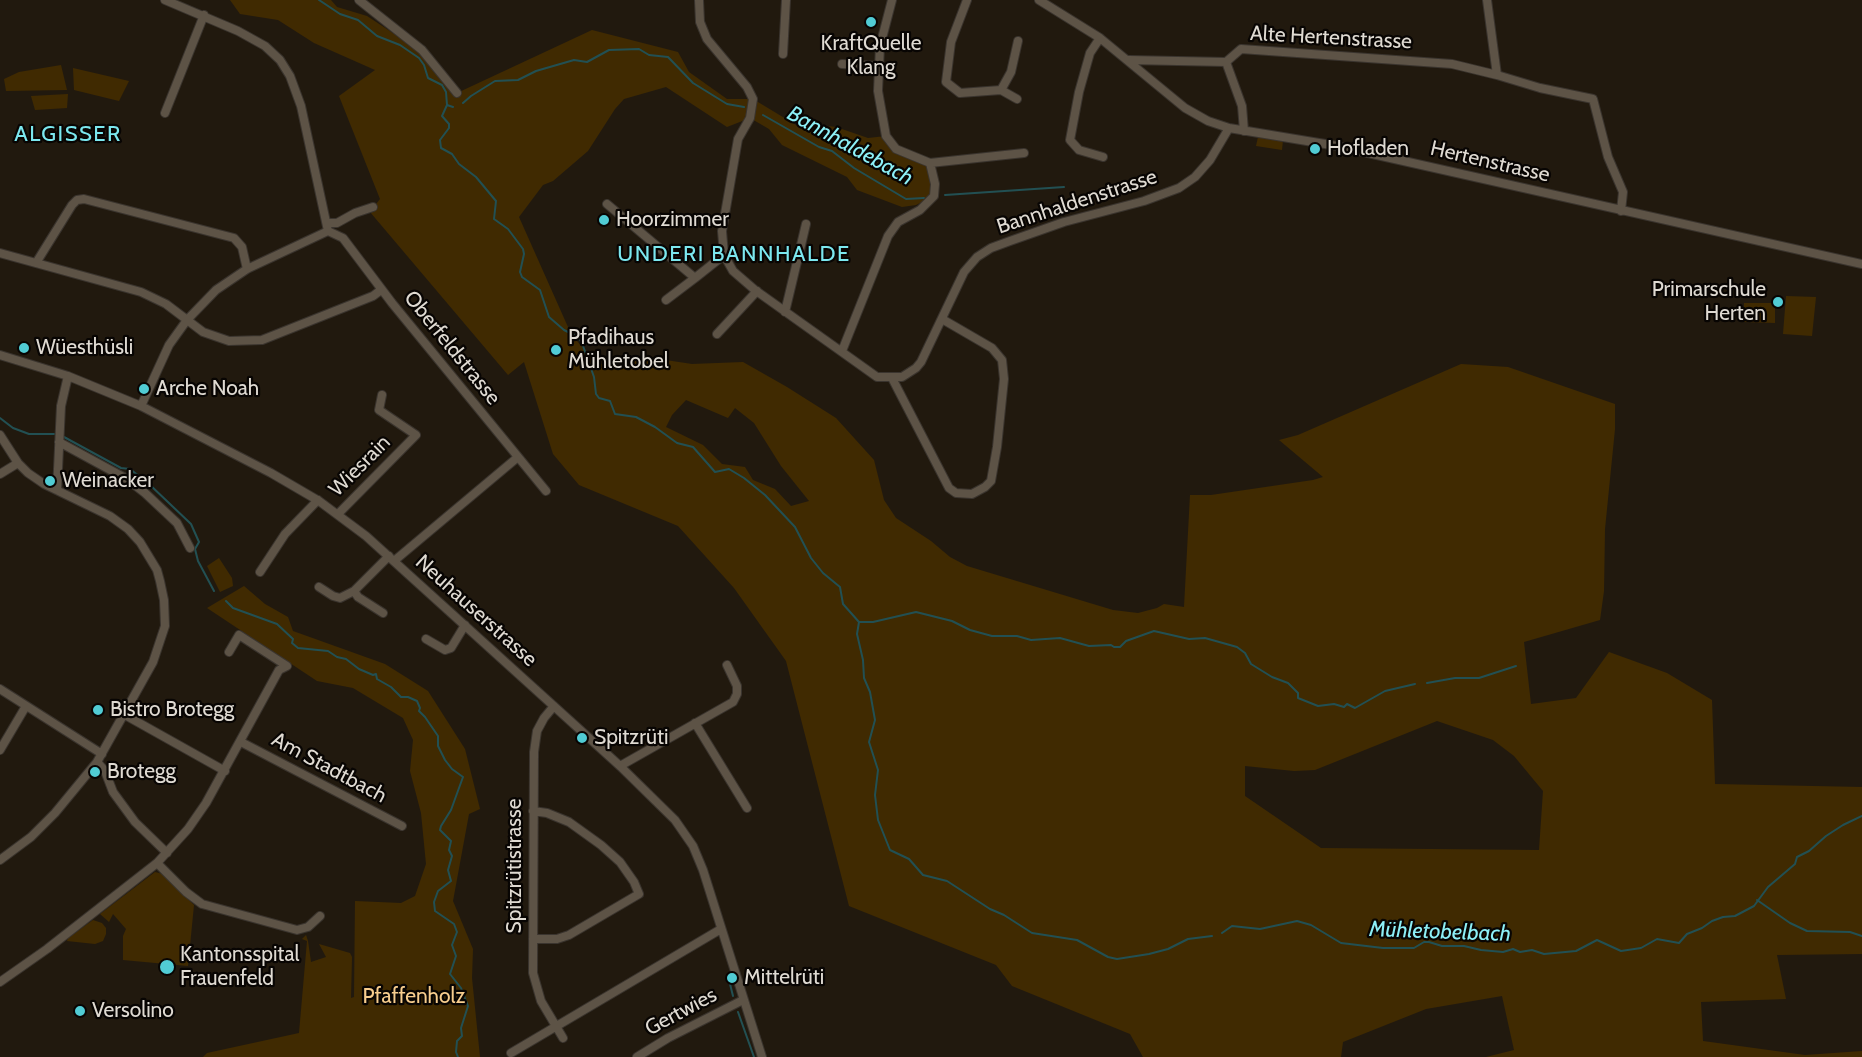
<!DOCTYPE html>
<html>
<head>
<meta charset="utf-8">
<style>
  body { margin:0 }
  canvas { display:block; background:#21190e }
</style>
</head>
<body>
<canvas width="1862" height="1057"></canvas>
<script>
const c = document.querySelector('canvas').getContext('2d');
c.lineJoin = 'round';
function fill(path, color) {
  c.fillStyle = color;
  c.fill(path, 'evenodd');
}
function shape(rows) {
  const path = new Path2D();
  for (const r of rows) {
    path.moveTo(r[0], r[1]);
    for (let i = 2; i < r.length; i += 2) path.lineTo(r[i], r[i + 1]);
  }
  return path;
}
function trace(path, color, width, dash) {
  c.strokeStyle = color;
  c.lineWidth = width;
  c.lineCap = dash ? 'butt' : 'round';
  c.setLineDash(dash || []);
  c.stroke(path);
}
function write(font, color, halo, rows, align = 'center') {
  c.font = font + ' Cabin,sans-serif';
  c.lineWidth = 4.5;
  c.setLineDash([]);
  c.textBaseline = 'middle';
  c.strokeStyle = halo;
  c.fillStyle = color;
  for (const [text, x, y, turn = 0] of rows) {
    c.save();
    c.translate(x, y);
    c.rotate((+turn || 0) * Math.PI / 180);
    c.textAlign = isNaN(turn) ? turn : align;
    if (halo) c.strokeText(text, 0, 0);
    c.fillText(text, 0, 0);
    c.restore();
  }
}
const green = shape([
  [230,0,331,0,337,7,367,16,402,39,425,58,457,93,592,30,678,52,689,72,727,99,753,99,801,128,819,125,836,127,868,138,886,136,896,149,930,163,934,196,916,205,902,207,857,190,847,177,782,145,769,129,750,118,727,127,666,87,624,99,615,109,588,151,553,181,543,185,519,217,572,336,599,364,659,359,692,364,743,362,787,387,836,418,874,460,884,500,896,518,931,541,950,557,967,566,1113,610,1138,613,1157,608,1164,604,1184,607,1190,495,1211,495,1313,480,1323,477,1279,440,1298,435,1461,364,1508,367,1615,404,1615,429,1605,529,1604,591,1600,620,1524,642,1531,704,1576,698,1609,652,1667,673,1712,700,1715,784,1862,787,1862,954,1777,955,1786,999,1701,1002,1703,1041,1805,1055,1862,1051,1862,1057,1486,1057,1514,1050,1502,996,1426,1009,1343,1042,1341,1057,1143,1057,1130,1034,1012,986,996,965,849,906,786,661,734,588,678,526,579,485,553,454,524,362,508,375,370,212,380,199,339,96,375,70,314,43,278,20,240,14],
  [686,400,728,418,735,408,754,423,781,466,809,501,791,506,775,489,753,480,745,467,722,464,703,445,666,427,672,415],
  [1437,721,1493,740,1514,756,1543,791,1539,850,1321,848,1245,796,1245,766,1294,771,1315,770],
  [61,65,67,90,6,91,4,79,19,72],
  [73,68,129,81,119,101,74,90],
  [68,94,67,108,35,110,31,96],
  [1258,137,1283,140,1282,150,1256,146],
  [1786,296,1816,297,1812,336,1783,334],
  [1744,303,1775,303,1775,323,1744,322],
  [219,558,232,578,233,586,220,592,207,566],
  [244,586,265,604,288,617,293,631,385,664,428,691,465,749,480,809,469,814,453,901,473,949,472,978,480,1057,203,1057,207,1053,299,1033,307,941,302,939,306,935,308,941,311,962,326,957,319,944,350,953,352,957,351,998,354,997,355,901,401,903,415,896,426,864,421,813,410,771,413,740,403,718,353,688,317,681,207,608],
  [155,872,163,874,194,905,188,966,123,960,123,936,126,929,113,914,109,922,100,914],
  [93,920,102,923,106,928,106,934,103,941,95,944,67,941,68,938]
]);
const stream = shape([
  [319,0,340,14,358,20,377,36,400,45,419,58,424,65,428,78,442,85,446,92,447,105],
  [463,103,471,96,495,81,518,80,536,71,574,60,587,62,609,50,639,49,649,55,668,57,693,83,727,104,744,107],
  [447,105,442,116,449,124,449,128,440,140,441,148,452,154,459,164,476,177,496,201,494,219,508,229,523,249,524,254,520,272,522,277,540,290,549,317,564,330,578,337,582,343,594,377,596,394,599,398,610,401,615,414,636,417,655,427,677,443,693,447,715,472,729,469,744,478,765,495,795,527,811,558,823,573,840,587,843,604,859,622,857,634,863,660,864,678,870,692,875,720,869,742,878,770,875,795,878,820,890,850,909,859,923,875,947,881,990,909,1004,915,1032,933,1077,940,1108,957,1117,959,1149,954,1168,949,1188,939,1212,936],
  [447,105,453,107],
  [763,115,819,147,832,151,854,168,906,199,924,198],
  [945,195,1064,187],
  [0,418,13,428,29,434,54,434],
  [64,437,121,468,130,469,149,484,191,524,199,542,195,549,198,561,214,591],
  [226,601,233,608,277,624,293,639,292,643,298,648,328,651,337,657,346,659,359,669,373,675,376,674,377,679,391,687,401,697,408,697,417,701,420,708,419,711,425,717,438,736,438,746,445,760,452,769,463,777,451,810,441,826,440,830,451,841,449,850,452,856,448,870,451,881,438,891,434,902,435,911,454,924,457,932,452,945,456,956,450,974,461,988,468,1006,461,1028,462,1036,457,1041,456,1052,458,1057],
  [859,622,873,622,916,612,952,621,970,630,992,636,1017,636,1031,640,1060,638,1089,646,1111,645,1114,647,1120,647,1126,641,1154,631,1189,639,1205,638,1237,647,1245,653,1251,664,1272,677,1288,683,1298,693,1298,698,1318,706,1334,704,1344,707,1347,704,1355,708,1385,691,1415,684],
  [1427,683,1455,678,1479,678,1516,666],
  [1757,900,1790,923,1807,931,1850,932,1862,936],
  [1222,933,1232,926,1260,929,1297,921,1311,925,1341,943,1383,948,1414,948,1424,942,1429,942,1442,946,1464,946,1481,950,1503,952,1513,949,1520,952,1532,950,1544,954,1576,951,1597,940,1621,951,1641,948,1657,939,1679,943,1687,934,1702,928,1712,921,1723,917,1735,916,1754,906,1768,887,1795,864,1797,857,1809,851,1826,836,1843,825,1862,816],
  [728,976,733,996],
  [738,1012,754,1057]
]);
const minor = shape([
  [165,0,238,31,265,46,280,60,290,76,301,106,328,231],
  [359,0,422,50,457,93],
  [699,0,700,22,707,39,747,87,753,99,750,118,738,139,722,231,724,255,733,271,755,290,877,377,902,377,916,368,921,362,964,272,977,257,991,248,1010,241,1064,222,1144,201,1179,188,1195,177,1210,160,1229,128],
  [892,0,880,46,878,91,886,136,896,149,930,163,1024,153],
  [967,0,951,42,946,82,960,93,1001,90,1011,72,1018,41],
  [1039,0,1100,38,1185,108,1208,121,1229,128,1337,146,1862,264],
  [1487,0,1497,75,1540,88,1593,99,1608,157,1623,192,1621,211],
  [1100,38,1090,53,1079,92,1070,140,1079,150,1103,157],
  [783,54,786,0],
  [1129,60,1226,62,1241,49,1452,64,1497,75],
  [1226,62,1242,106,1244,131],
  [842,64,879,66],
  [1001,90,1017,99],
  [165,113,204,15],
  [607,204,695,278,724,255],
  [328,223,337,223,355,213,373,207],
  [328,231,343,238,392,303,546,491],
  [0,253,141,292,166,304,203,332,229,341,262,340,373,296,381,290],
  [36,263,72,205,77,200,84,199,234,238,242,247,247,269],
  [666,300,695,278],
  [785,312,806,224],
  [717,334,757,291],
  [842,351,888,236,898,222,920,210,934,196,935,184,930,163],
  [0,355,68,376,141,406,271,473,319,501,366,536,620,766,675,820,693,846,703,870,762,1057],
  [892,378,949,488,956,493,972,494,985,487,991,481,997,447,1004,379,1002,360,992,348,942,319],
  [141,406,169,345,187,320,216,290,247,269,328,231],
  [0,435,18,463,28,473,44,484,110,516,128,529,140,542,157,570,160,581,164,600,165,626,153,662,97,762,55,813,31,837,0,860],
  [59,442,127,479,145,493,177,523,190,548],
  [0,474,18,463],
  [57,490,61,406,68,376],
  [338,514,416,435,379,410,382,395],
  [394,561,518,457],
  [260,572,285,534,318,500],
  [319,587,333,596,340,598,354,591],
  [383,613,358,597,354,591,389,556],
  [426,639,445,650,451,648,465,625],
  [0,689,102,754],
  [554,706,544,718,537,731,534,752,533,973,541,1001,563,1038],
  [125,715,225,771],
  [695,723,747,808],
  [241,742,402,826],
  [0,750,26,706],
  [97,762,105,771,113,792,135,822,167,853],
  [620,766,733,702,737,694,737,686,727,665],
  [157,863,186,892,202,904,297,930,308,927,320,916],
  [533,939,557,939,569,935,639,894,634,882,620,862,601,845,569,822,547,813,533,811],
  [0,982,47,949,157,863,188,829,206,803,279,670,287,666,239,635,229,652],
  [511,1053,721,929],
  [637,1057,668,1038,743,1000]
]);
const markers = [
  [871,22,6,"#51ccd4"],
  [1315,149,6,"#51ccd4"],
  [604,220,6,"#51ccd4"],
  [1778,302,6,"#51ccd4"],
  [24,348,6,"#51ccd4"],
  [556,350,6,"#51ccd4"],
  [144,389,6,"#51ccd4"],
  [50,481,6,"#51ccd4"],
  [98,710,6,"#51ccd4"],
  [582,738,6,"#51ccd4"],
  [95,772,6,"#51ccd4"],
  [167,967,8,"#51ccd4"],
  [732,978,6,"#51ccd4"],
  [80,1011,6,"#51ccd4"]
];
const streetNames = [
  ["Alte Hertenstrasse",1331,38,3],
  ["Hertenstrasse",1490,162,13],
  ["Bannhaldenstrasse",1077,202,-18],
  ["Oberfeldstrasse",452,348,51],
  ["Wiesrain",360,466,-45],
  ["Neuhauserstrasse",476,611,42],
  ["Am Stadtbach",329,768,28],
  ["Spitzrütistrasse",515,866,-90],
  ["Gertwies",681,1012,-28]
];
const poiNames = [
  ["KraftQuelle",871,44,"center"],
  ["Klang",871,68,"center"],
  ["Hofladen",1327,149],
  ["Hoorzimmer",616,220],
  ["Primarschule",1766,290,"right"],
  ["Herten",1766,314,"right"],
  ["Pfadihaus",568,338],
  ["Mühletobel",568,362],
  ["Wüesthüsli",36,348],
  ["Arche Noah",156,389],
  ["Weinacker",62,481],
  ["Bistro Brotegg",110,710],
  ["Spitzrüti",594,738],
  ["Brotegg",107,772],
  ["Kantonsspital",180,955],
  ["Frauenfeld",180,979],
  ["Mittelrüti",744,978],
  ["Versolino",92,1011]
];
const parkNames = [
  ["Pfaffenholz",414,997]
];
const neighbourhoodNames = [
  ["ALGISSER",68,135],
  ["UNDERI BANNHALDE",734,255]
];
const waterNames = [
  ["Bannhaldebach",850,146,29],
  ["Mühletobelbach",1440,932,2]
];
fill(green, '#402a01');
trace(stream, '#225053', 2);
trace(minor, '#3a342e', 10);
trace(minor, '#5d5346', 8);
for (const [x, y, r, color] of markers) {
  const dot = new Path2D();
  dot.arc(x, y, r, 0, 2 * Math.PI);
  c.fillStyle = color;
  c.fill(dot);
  trace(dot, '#080503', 2);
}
write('21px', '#dfdad2', '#080503', streetNames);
write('21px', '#dfdad2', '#080503', poiNames, 'left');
write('21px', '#f7cd8d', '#080503', parkNames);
c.letterSpacing = '1.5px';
write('22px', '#7ce8ef', '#080503', neighbourhoodNames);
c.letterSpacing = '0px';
write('italic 22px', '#8df0f7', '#080503', waterNames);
</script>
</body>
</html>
